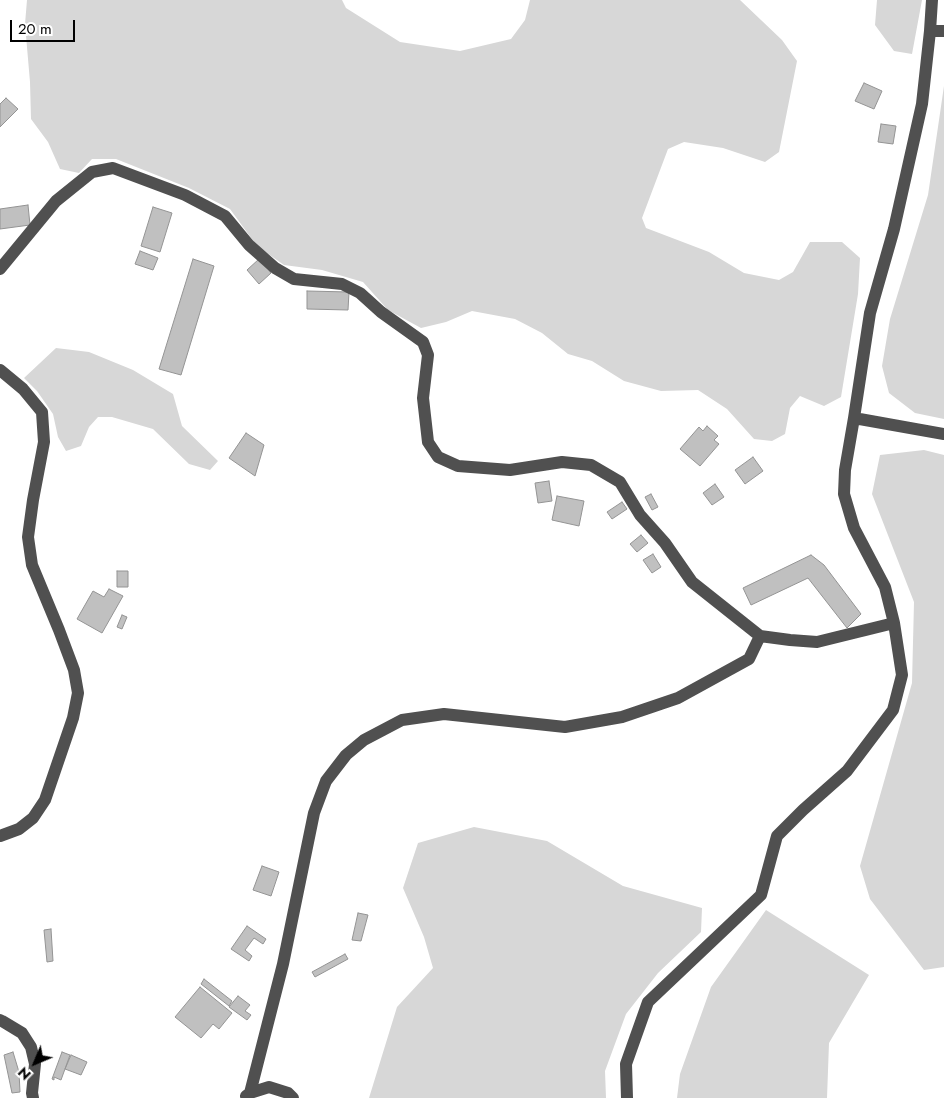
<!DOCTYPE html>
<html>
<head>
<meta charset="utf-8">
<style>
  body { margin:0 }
  #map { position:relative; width:944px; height:1098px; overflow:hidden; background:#fff; font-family:Jost,sans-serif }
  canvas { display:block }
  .north { position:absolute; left:10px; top:1038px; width:50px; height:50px; -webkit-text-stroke:4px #fff; paint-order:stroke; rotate:225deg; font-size:14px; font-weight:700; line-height:20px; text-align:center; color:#000 }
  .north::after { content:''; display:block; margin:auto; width:18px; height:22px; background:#000; clip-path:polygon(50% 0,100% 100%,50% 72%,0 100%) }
  .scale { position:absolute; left:10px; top:20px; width:65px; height:22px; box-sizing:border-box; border:2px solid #000; border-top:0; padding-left:6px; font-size:15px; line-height:18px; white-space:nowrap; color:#000; -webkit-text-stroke:4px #fff; paint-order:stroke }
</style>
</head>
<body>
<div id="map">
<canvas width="944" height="1098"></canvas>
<div class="north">N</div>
<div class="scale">20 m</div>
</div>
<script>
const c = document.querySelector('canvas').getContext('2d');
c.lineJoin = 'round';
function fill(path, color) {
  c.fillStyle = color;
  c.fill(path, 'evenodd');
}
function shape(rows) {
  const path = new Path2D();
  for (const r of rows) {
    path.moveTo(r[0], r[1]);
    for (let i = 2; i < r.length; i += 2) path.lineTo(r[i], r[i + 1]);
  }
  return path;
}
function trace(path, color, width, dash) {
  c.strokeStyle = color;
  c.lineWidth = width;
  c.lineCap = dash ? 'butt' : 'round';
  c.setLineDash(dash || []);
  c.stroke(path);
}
const green = shape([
  [27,0,342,0,346,8,400,42,460,51,511,39,525,20,530,0,740,0,782,40,797,61,779,152,765,162,723,148,684,142,668,149,642,218,646,228,709,252,744,273,779,280,793,272,810,242,842,242,860,258,858,294,841,397,824,406,800,396,790,408,785,434,772,441,754,439,727,409,698,390,661,391,624,381,592,361,568,354,542,333,515,319,472,311,446,322,421,328,388,310,363,282,322,270,284,265,257,246,230,209,189,188,116,159,92,159,79,173,60,169,48,142,31,119,30,82,25,24],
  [877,0,922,0,912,54,894,51,875,25],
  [944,86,944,419,915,413,889,393,882,366,890,319,928,195],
  [56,348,89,352,133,370,173,394,182,426,218,461,210,470,189,464,153,429,112,417,98,417,89,427,81,446,66,451,58,437,53,414,37,391,24,378],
  [924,450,944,455,944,967,924,970,870,899,860,866,912,683,914,602,872,494,880,455],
  [474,827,547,841,623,886,702,908,701,932,658,973,626,1014,605,1071,606,1098,369,1098,397,1007,433,968,424,937,403,888,418,843],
  [766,910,869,975,829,1043,827,1098,677,1098,680,1074,711,987]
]);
const building = shape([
  [864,83,882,91,874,109,855,101,864,83],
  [6,98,18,109,0,127,0,104,6,98],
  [881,124,896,126,893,144,878,142,881,124],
  [28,205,30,225,0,229,0,209,28,205],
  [153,207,172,213,160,252,141,246,153,207],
  [140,251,158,258,153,270,135,264,140,251],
  [193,259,214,266,181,375,159,369,193,259],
  [259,259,271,273,259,284,247,270,259,259],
  [307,291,349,292,348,310,307,309,307,291],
  [707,426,718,436,714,440,719,444,700,466,680,449,699,427,703,431,707,426],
  [246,433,264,445,255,476,229,458,246,433],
  [753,457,763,471,745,484,735,470,753,457],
  [549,481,552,501,538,503,535,483,549,481],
  [715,484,724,497,712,505,703,493,715,484],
  [651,494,658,507,652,510,645,497,651,494],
  [557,496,584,501,579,526,552,520,557,496],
  [622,502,627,509,612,519,607,512,622,502],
  [641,535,648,543,637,552,630,544,641,535],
  [653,554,661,567,652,573,643,560,653,554],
  [811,555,824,565,861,614,847,628,808,578,751,605,743,588,811,555],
  [117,571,128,571,128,587,117,587,117,571],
  [109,589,123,596,102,633,77,619,93,591,104,597,109,589],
  [122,615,127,617,122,629,117,627,122,615],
  [262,866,279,872,271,896,253,890,262,866],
  [358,913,368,915,361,941,352,940,358,913],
  [247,926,266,939,263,944,254,938,245,950,252,956,249,961,231,949,247,926],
  [51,929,53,961,47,962,44,930,51,929],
  [345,954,348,959,315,977,312,972,345,954],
  [204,979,232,1001,229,1006,201,984,204,979],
  [200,987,232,1013,219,1029,213,1024,201,1038,175,1017,200,987],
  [238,996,250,1005,245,1011,251,1015,247,1020,229,1007,238,996],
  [13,1052,19,1072,20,1092,12,1093,4,1055,13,1052],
  [62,1052,70,1055,61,1080,54,1077,54,1080,52,1079,62,1052],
  [71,1055,87,1062,81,1075,65,1069,71,1055]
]);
const minor = shape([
  [930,31,944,31],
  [0,269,56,201,92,172,113,168,185,195,225,216,249,245,275,268,294,279,342,284,360,293,381,312,423,342,428,355,423,398,428,442,438,457,458,466,510,470,562,462,591,465,620,482,640,515,665,543,692,582,760,636,790,640,817,642,894,623],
  [0,370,23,389,42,412,44,442,33,500,28,537,32,565,59,630,74,670,78,693,73,718,45,800,33,818,19,829,0,836],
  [854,418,944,434],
  [0,1020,2,1021,22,1033,31,1047,35,1064,32,1093,33,1098],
  [250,1093,283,964,314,813,326,781,346,755,364,740,402,720,444,714,565,727,622,717,678,698,749,659,760,636],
  [246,1096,250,1093,269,1087,288,1093,293,1098],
  [627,1098,626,1064,648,1002,761,895,777,836,803,810,847,771,893,710,902,675,894,623,885,587,854,528,844,494,845,470,854,418,870,313,894,229,922,104,930,31,932,0]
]);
fill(green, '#d7d7d7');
fill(building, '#c0c0c0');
trace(building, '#949494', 1);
trace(minor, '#505050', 12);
</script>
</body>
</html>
